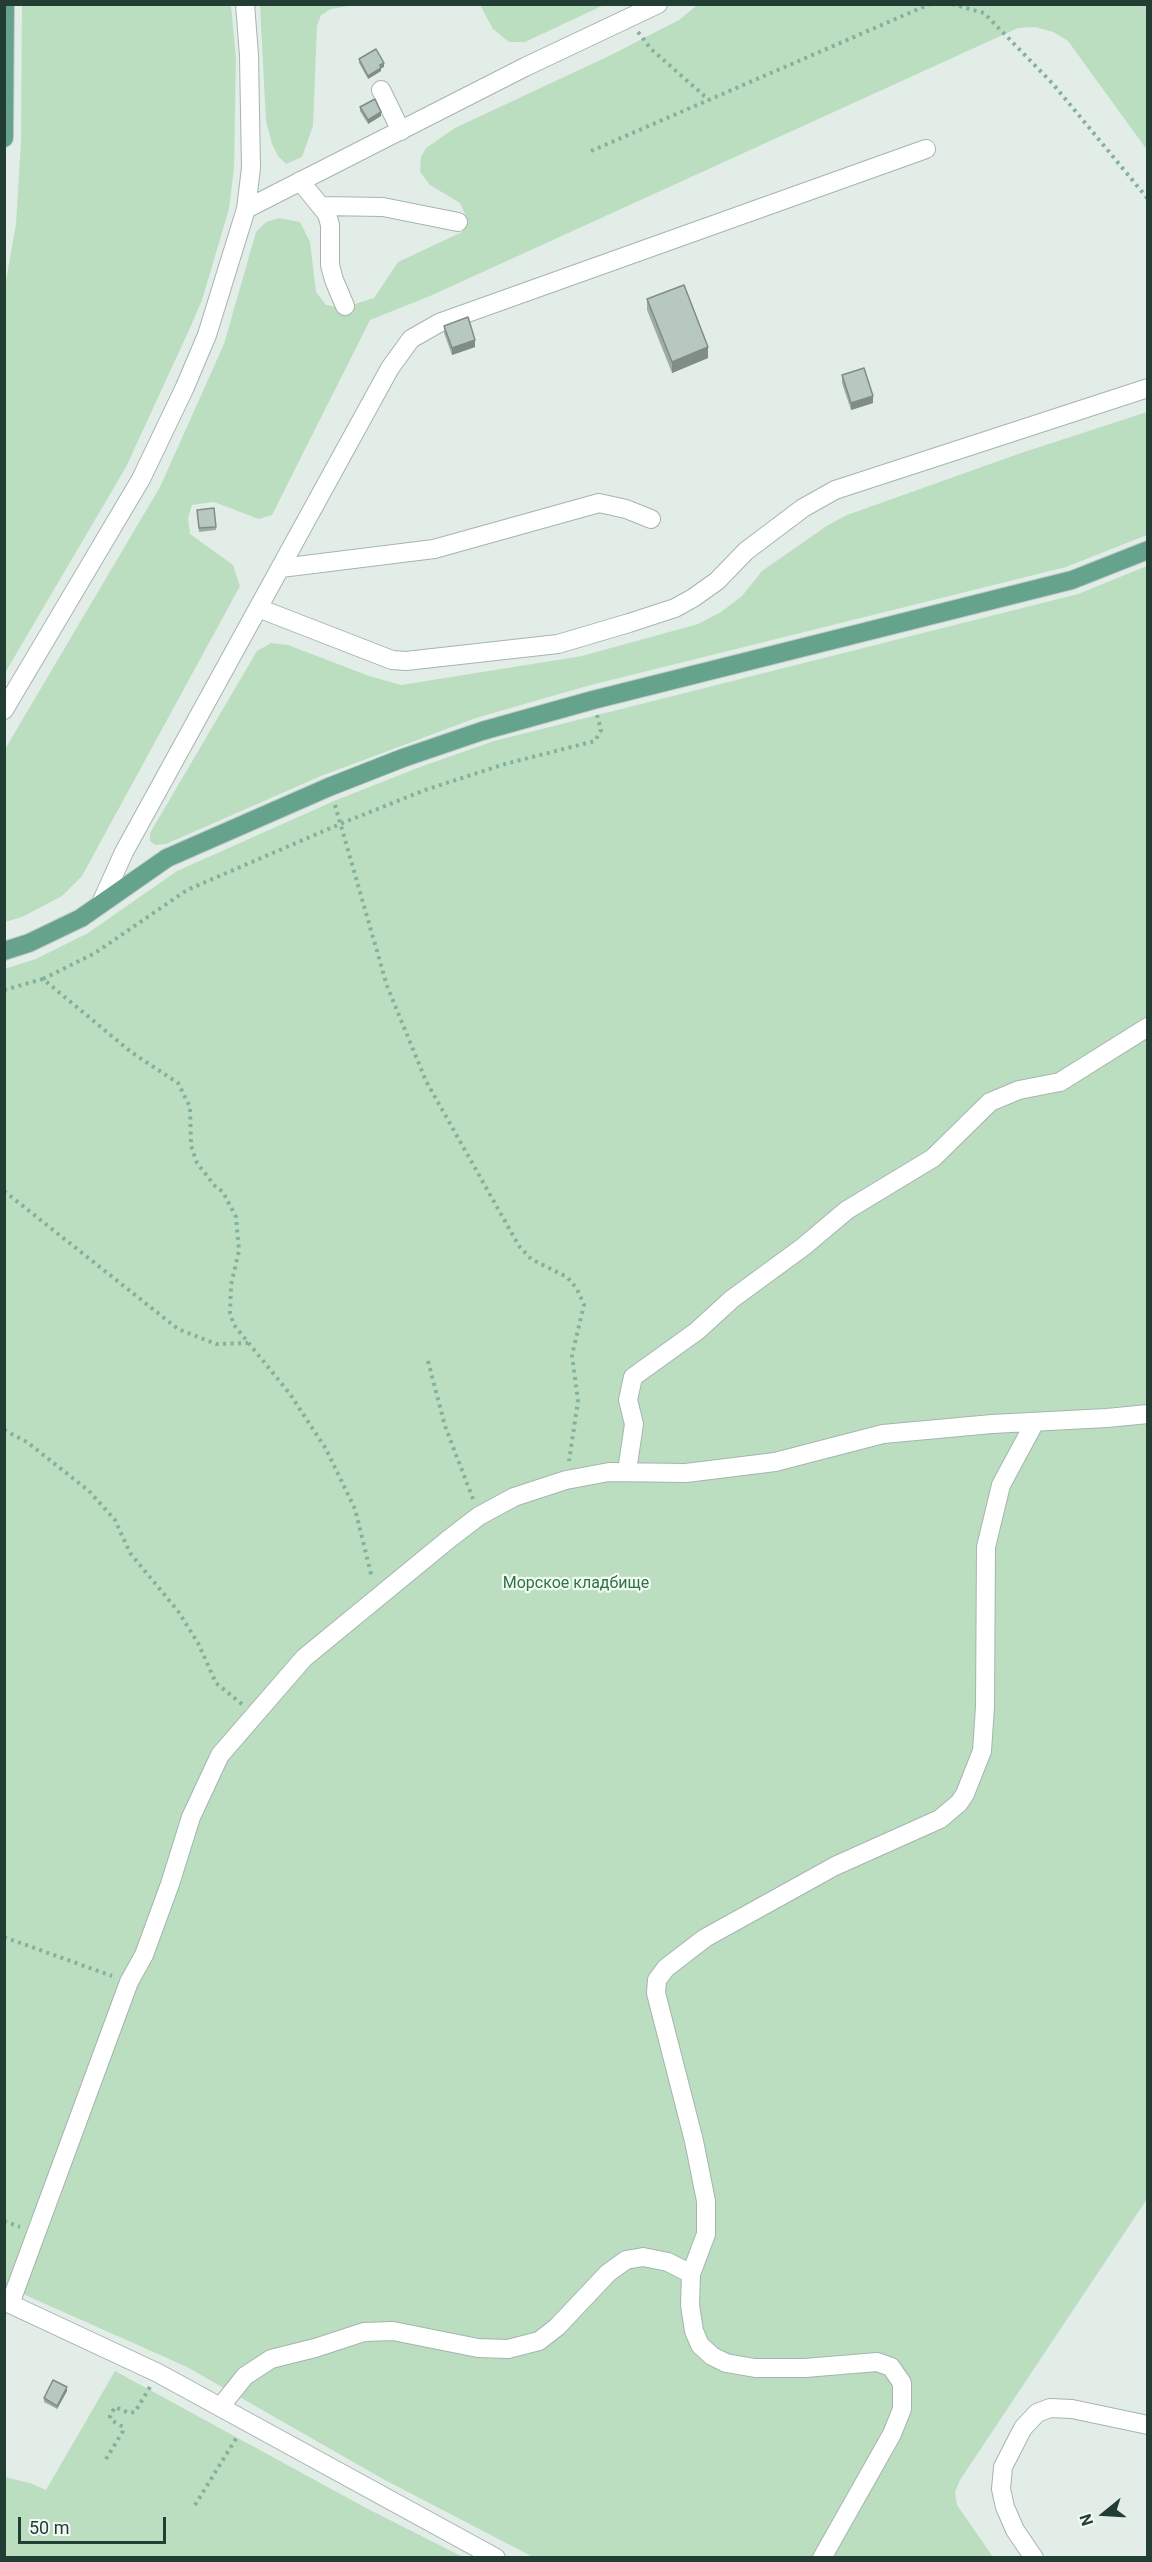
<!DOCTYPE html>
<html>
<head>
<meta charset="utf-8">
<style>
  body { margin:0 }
  #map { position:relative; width:1152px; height:2562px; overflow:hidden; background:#e2ede7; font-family:Roboto,sans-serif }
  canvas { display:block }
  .frame { position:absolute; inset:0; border:6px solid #223e34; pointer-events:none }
  .north { position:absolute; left:1074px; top:2484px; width:60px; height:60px; -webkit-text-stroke:4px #f3f9f5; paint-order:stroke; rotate:252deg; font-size:16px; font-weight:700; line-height:24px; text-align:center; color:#223e34 }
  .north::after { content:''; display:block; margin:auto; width:21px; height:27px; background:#223e34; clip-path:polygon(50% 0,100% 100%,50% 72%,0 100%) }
  .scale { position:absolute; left:18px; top:2517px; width:148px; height:27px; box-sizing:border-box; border:3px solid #223e34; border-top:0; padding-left:8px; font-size:18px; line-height:21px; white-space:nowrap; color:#223e34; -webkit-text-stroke:4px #f3f9f5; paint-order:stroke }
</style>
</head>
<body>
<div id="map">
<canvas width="1152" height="2562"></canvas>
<div class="frame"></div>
<div class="north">N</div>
<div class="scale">50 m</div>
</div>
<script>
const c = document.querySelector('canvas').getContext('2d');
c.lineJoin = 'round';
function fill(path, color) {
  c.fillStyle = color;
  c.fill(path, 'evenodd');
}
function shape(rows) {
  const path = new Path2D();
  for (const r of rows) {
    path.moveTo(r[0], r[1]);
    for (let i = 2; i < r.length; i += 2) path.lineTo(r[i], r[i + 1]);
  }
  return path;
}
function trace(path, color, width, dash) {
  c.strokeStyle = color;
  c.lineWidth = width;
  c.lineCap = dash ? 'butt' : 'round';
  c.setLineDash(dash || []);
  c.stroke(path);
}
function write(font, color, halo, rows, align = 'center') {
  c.font = font + ' Roboto,sans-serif';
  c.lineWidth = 4.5;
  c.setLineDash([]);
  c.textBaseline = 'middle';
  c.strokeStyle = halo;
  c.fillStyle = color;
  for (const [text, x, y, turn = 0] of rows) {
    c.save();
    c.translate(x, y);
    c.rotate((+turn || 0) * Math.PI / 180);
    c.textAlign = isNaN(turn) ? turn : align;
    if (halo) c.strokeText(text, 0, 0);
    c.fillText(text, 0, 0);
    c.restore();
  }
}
const green = shape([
  [22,5,231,5,236,58,234,168,229,209,202,300,190,328,126,467,5,673,4,292,16,224,21,142],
  [260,5,354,5,331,9,321,15,317,26,313,126,302,157,286,164,278,156,272,144,266,121],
  [480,5,604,5,525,42,509,42,493,29],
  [697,5,1147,5,1147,150,1068,41,1053,32,1035,27,1018,28,430,296,370,320,272,515,259,519,214,502,192,505,188,518,190,534,233,565,240,586,82,876,62,896,22,917,5,922,5,749,160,487,224,344,256,232,266,222,279,218,300,222,310,242,316,292,326,305,343,308,374,298,398,262,462,232,468,221,460,203,430,185,420,172,421,157,426,148,455,128,611,55,679,20],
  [1147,412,1147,535,1066,567,587,686,476,718,321,776,166,844,155,845,150,841,150,833,257,651,271,643,288,645,369,676,401,685,582,656,698,624,721,612,742,596,762,571,828,525,847,515,1021,453],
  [1147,566,1147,2199,960,2480,955,2492,957,2505,993,2557,533,2557,383,2479,187,2367,5,2286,4,969,36,959,88,933,177,871,334,801,420,767,494,741,1078,594],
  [115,2371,366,2508,463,2557,5,2557,5,2477,30,2483,46,2490]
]);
const path = shape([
  [952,4,984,13,1053,84,1148,199],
  [638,32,651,49,709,100],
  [591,151,930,4],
  [335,805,387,986,426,1081,519,1246,531,1259,567,1277,577,1289,584,1305,572,1355,578,1401,569,1461],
  [43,979,95,953,187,890,340,824,425,790,505,764,595,741,601,730,597,715],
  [4,990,43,979,131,1052,178,1083,190,1107,191,1146,197,1163,215,1186,223,1192,236,1217,239,1251,231,1285,230,1313,234,1325,290,1394,326,1449,355,1509,372,1578],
  [4,1191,178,1329,216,1344,248,1343],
  [428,1361,445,1426,473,1499],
  [4,1430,27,1442,89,1491,115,1520,130,1553,178,1611,198,1643,216,1683,243,1705],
  [4,1937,112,1976],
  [4,2221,20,2227],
  [106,2459,123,2431,123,2427,111,2420,110,2416,115,2407,129,2413,135,2412,150,2387],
  [195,2505,237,2437]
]);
const minor = shape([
  [381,90,401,131],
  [300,181,327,214,330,225,330,265,334,280,345,306],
  [322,206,383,207,458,222],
  [246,209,525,67,658,4],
  [281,568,434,549,599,503,626,509,651,519],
  [258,608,392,660,406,661,558,644,629,623,675,608,693,598,717,581,746,551,803,508,835,490,1148,388],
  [4,710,141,479,185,387,207,335,246,209,251,168,249,55,245,4],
  [101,903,124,852,390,368,411,339,439,323,926,149],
  [627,1471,634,1424,628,1400,633,1377,697,1331,732,1299,803,1247,847,1210,933,1158,990,1102,1019,1090,1060,1082,1148,1027],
  [4,2301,158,2373,496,2558],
  [10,2304,129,1982,144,1955,170,1884,191,1817,220,1755,304,1658,449,1539,479,1516,514,1497,566,1480,609,1472,686,1473,775,1462,883,1434,992,1424,1107,1418,1148,1414],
  [221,2406,245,2376,271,2359,315,2348,364,2332,393,2331,478,2348,508,2349,539,2341,557,2327,608,2273,626,2260,643,2257,668,2262,691,2274],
  [822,2558,892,2434,902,2409,902,2383,891,2367,877,2362,805,2368,755,2368,726,2363,712,2356,700,2345,694,2331,690,2305,691,2274,706,2234,706,2201,694,2141,656,1993,657,1980,666,1968,705,1938,835,1866,940,1819,959,1803,965,1794,982,1751,985,1707,986,1547,1001,1485,1035,1422],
  [1034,2558,1015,2530,1005,2507,1001,2489,1003,2467,1023,2428,1037,2413,1050,2408,1072,2409,1148,2425]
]);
const major = shape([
  [4,138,5,4],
  [4,951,29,943,81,918,167,858,329,787,403,758,482,731,593,700,1072,580,1148,550]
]);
const wall = shape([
  [359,59,384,67,381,68,381,71,368,79,359,63],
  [360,107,381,116,368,124,360,111],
  [647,299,708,358,672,373,647,310],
  [444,326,475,347,452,355,444,333],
  [842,375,873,403,851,410,842,383],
  [214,508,216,530,199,532,197,510],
  [67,2391,57,2409,44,2402,44,2398]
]);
const shadedWall = shape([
  [384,63,384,67,381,68,381,71,368,79,368,76],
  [381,112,381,116,368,124,368,120],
  [475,340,475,347,452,355,452,348],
  [708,347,708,358,672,373,672,362],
  [873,396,873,403,851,410,851,403],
  [67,2387,67,2391,57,2409,57,2406]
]);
const building = shape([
  [376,49,384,63,380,65,381,68,368,76,359,59,376,49],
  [375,99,381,112,368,120,360,107,375,99],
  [684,285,708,347,672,362,647,299,684,285],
  [468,317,475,340,452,348,444,326,468,317],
  [864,368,873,396,851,403,842,375,864,368],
  [214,508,216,527,199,528,197,510,214,508],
  [53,2380,67,2387,57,2406,44,2398,53,2380]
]);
const parkNames = [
  ["Морское кладбище",576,1584]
];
fill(green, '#bbdec1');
trace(minor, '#a5b5ae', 20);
trace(major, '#c1c9c6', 20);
trace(path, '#82b19d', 4, [3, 4.5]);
trace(minor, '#fff', 18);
trace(major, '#66a38d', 18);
fill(wall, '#9daca5');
fill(shadedWall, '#808c86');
fill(building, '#b7c8c0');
trace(building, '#808c86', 1.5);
write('16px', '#2b7640', '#f3f9f5', parkNames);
</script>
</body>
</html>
